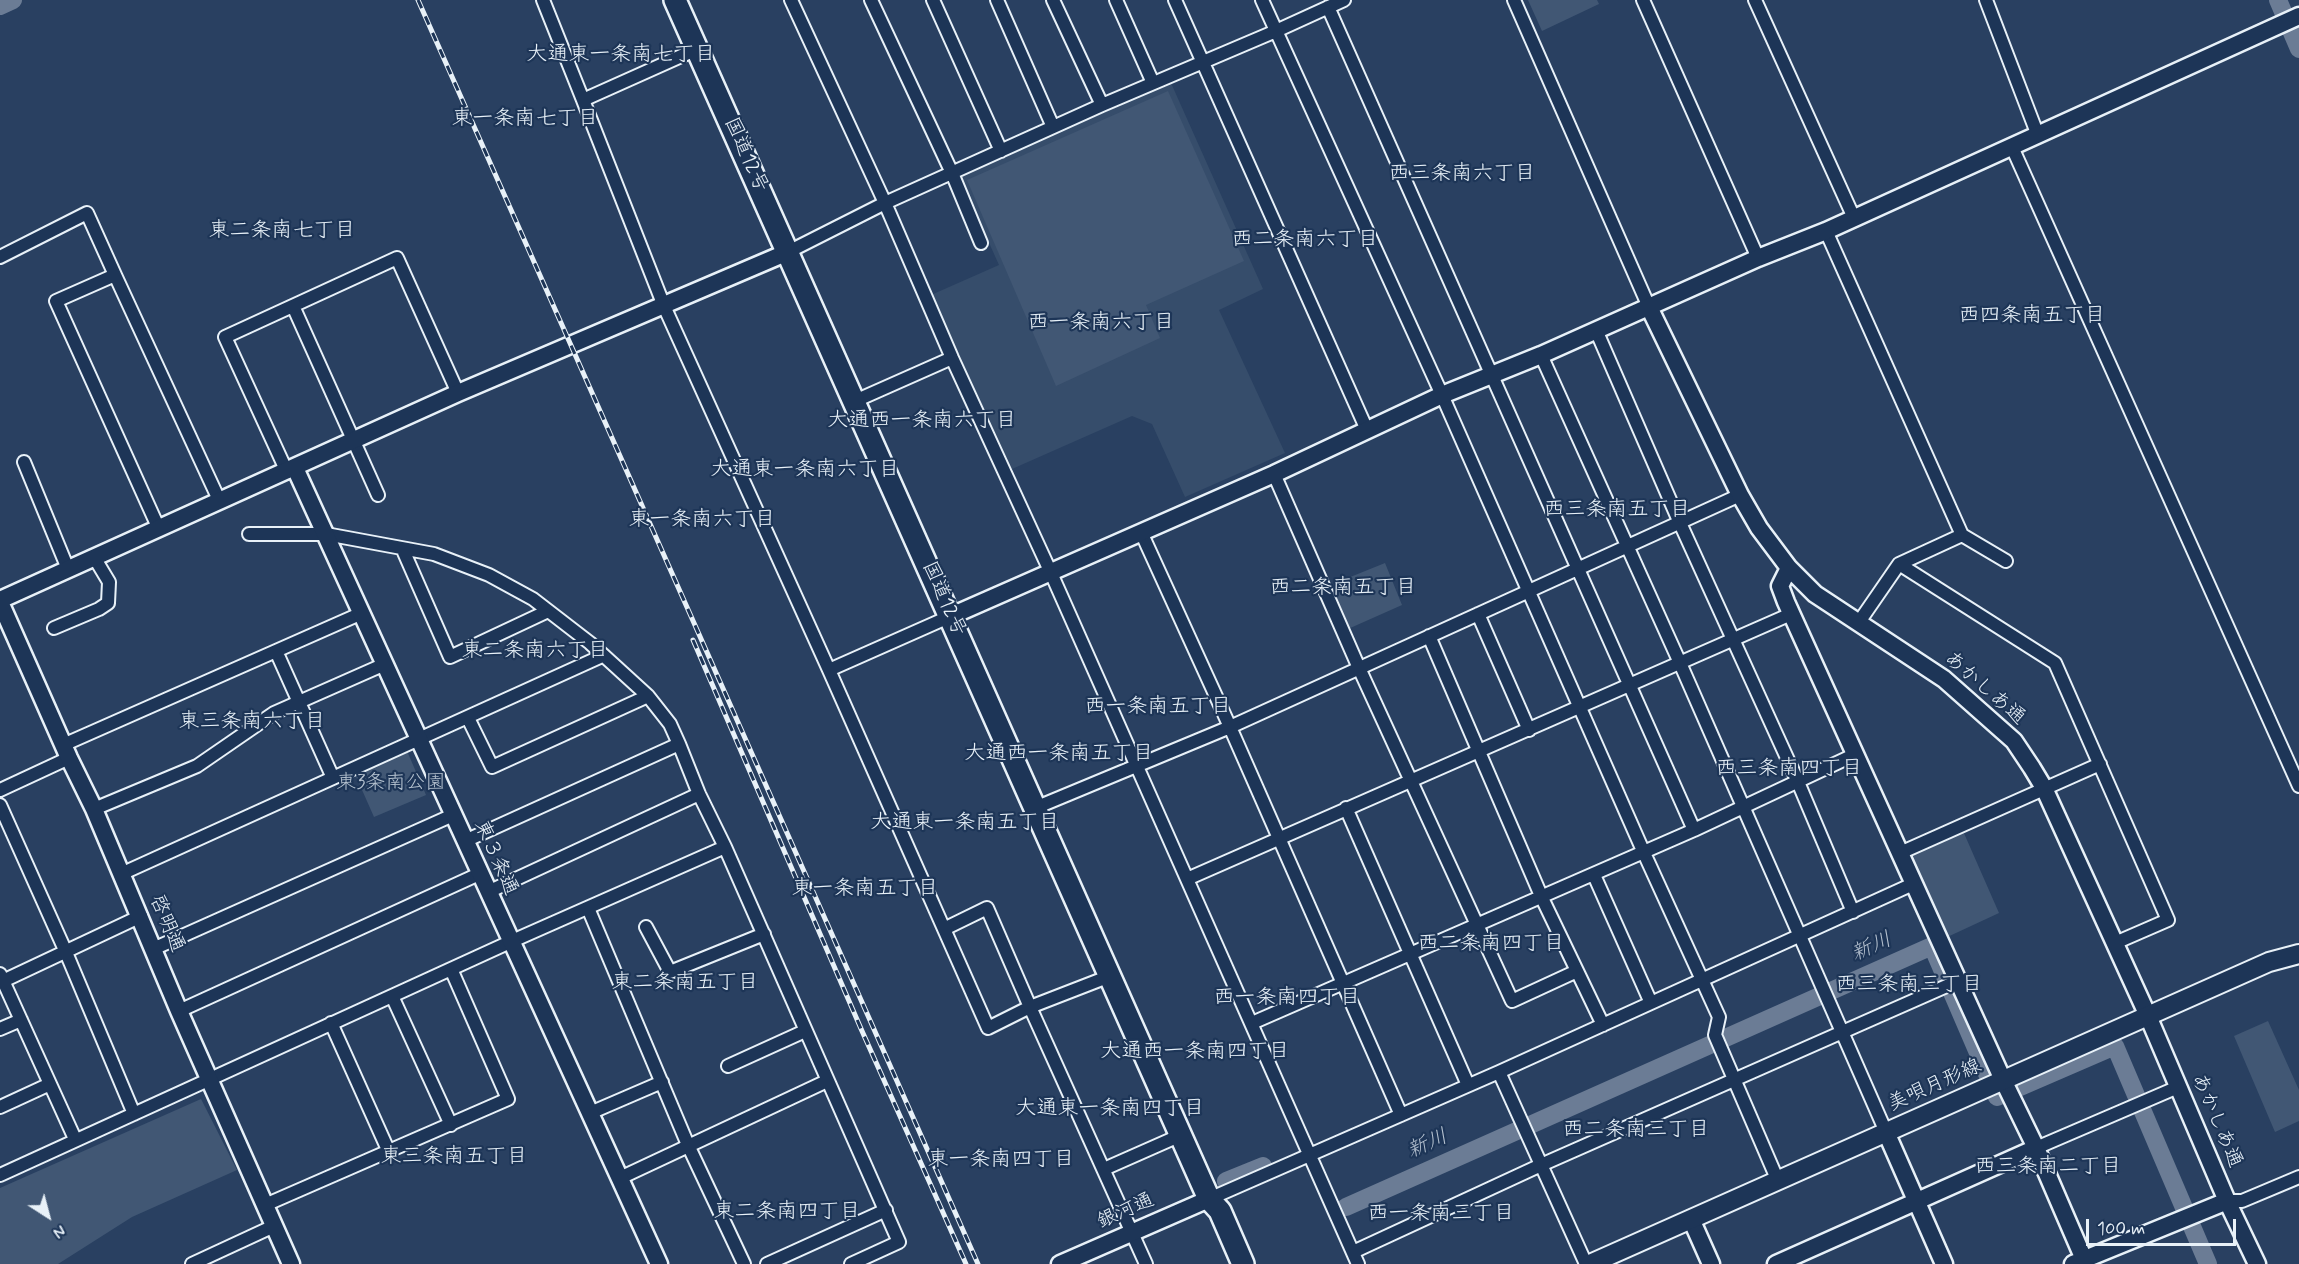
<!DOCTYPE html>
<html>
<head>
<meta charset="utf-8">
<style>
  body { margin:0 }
  #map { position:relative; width:2299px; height:1264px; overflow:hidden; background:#294061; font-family:Mynerve,sans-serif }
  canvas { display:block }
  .north { position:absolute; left:18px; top:1186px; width:60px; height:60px; -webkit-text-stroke:4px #1d3557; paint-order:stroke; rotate:144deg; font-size:16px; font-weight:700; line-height:24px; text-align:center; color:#e8f1f8 }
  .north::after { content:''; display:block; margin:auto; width:21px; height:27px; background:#e8f1f8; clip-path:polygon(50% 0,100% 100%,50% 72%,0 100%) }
  .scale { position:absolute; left:2086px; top:1219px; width:150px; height:27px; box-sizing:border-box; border:3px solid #e8f1f8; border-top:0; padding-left:8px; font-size:18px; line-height:21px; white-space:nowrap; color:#e8f1f8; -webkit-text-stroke:4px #1d3557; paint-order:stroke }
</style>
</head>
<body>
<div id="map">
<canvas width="2299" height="1264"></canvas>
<div class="north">N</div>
<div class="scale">100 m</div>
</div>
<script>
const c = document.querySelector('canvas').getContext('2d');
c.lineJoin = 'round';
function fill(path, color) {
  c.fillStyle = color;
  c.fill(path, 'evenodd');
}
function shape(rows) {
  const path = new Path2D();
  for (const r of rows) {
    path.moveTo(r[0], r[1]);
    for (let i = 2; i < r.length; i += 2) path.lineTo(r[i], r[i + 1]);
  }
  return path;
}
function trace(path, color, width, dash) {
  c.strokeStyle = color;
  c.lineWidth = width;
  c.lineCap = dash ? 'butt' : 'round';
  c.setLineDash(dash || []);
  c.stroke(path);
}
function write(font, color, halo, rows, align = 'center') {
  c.font = font + ' Mynerve,"Klee One",sans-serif';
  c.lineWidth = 4.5;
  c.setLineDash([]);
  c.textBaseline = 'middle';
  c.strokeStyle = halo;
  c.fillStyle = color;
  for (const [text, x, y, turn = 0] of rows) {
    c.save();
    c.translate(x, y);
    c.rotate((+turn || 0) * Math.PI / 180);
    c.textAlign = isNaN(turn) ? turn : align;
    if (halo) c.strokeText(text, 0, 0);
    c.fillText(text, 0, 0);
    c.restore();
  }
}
const built = shape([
  [1171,83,1263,289,1219,310,1285,453,1185,497,1152,424,1132,416,1012,469,931,295,999,265,959,176]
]);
const green = shape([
  [1528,0,1597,0,1599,4,1542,31],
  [1168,91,1244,261,1146,305,1160,338,1056,386,967,180],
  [1385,563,1402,605,1348,629,1328,586],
  [407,751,426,795,374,817,355,774],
  [1963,831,1999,913,1943,939,1907,857],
  [2268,1021,2299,1090,2299,1121,2275,1132,2234,1036],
  [201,1099,237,1170,132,1217,58,1264,0,1264,0,1188]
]);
const river = shape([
  [2278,0,2299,49],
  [0,6,13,0],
  [1226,1181,1263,1166],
  [1346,1207,1932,946,1997,1097,2115,1046,2208,1264]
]);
const street = shape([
  [543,0,583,100],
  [791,0,885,203,952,358,1051,573,1358,1264],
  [871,0,952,173,981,243],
  [933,0,1001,151],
  [997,0,1053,127],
  [1053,0,1102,105],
  [1116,0,1153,83],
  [1175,0,1367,430],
  [1262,0,1442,395,1644,853,1719,1017,1715,1035,1778,1181],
  [1514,0,1649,307],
  [1643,0,1758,258],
  [1755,0,1854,218],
  [1986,0,2037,133],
  [1328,7,1694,830,1856,754],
  [697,49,583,100,664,306,829,670,988,1028,1030,1007,1146,1264],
  [2012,147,2299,786],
  [1826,231,1962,535],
  [788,252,885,203,1102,105,1276,31,1344,0],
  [0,257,87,213,115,275],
  [293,306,378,495],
  [1596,330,1680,523,1798,782,1853,912],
  [1541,355,1680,663,1886,1132],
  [855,401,952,358],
  [24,462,68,569],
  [287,472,225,337,397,258,458,393],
  [1274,474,1359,668,1512,1001,1577,971],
  [159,529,56,301,115,275,220,502],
  [1141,532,1230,727,1401,1115],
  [249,534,326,534,434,554,489,575,533,599,590,643,648,696,670,724,679,744,699,794,725,847,899,1242,851,1264],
  [403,550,450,657,548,611],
  [1899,564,1962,535,2006,561],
  [1478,614,1529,730],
  [1859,622,1899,564,2055,663,2168,920,2115,943],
  [54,628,99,609,108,603,109,582,94,557],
  [1429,636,1542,898,1603,1025],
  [276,651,333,778],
  [829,670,951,616],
  [468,718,492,767,648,696],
  [63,745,362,613],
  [0,790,69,758],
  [0,805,65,950,134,1114],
  [1035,808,1230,727,1740,495],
  [1346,808,1468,1085],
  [94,809,197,766,274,713,385,664],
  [465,841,679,744],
  [1900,853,2100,764],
  [121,874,602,656],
  [1594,875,1651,1003],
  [1187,879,1791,614],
  [488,892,699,794],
  [588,908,688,1145,744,1264],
  [646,927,670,972,764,934],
  [944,929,987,908,1030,1007,1110,976],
  [153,949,453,815],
  [0,974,75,1139],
  [3,981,141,916],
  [392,996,451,1125],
  [179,1011,479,874],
  [331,1023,389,1152],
  [1252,1023,1694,830],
  [0,1029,21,1020],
  [728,1066,805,1031],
  [1499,1072,1586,1264],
  [0,1107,50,1084],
  [590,1113,662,1082],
  [2036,1148,2178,1087],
  [1104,1169,1181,1135],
  [0,1175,510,942,725,847],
  [620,1178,827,1081],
  [1209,1199,1499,1072,1913,884],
  [2227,1201,2242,1201,2299,1177],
  [265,1205,508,1099,451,969],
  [1353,1252,1541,1165,1958,981],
  [192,1264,274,1226],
  [767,1264,886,1210]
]);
const secondary = shape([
  [1649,307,1740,495,1759,528,1789,568,1815,594,1944,679,2014,741,2032,768,2044,788,2148,1016,2227,1201,2257,1264],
  [295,468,659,1264],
  [1789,568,1780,586,1786,602,2003,1080,2036,1148,2086,1264],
  [0,600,458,393,788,252],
  [0,602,69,758,94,809,179,1011,291,1264],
  [951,616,1274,474,1442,395,1541,355,1758,258,1826,231,2299,16],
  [1886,1132,1944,1264],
  [1691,1219,1711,1264],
  [1060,1264,1209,1199],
  [1776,1264,2036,1148],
  [2073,1264,2227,1201]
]);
const primary = shape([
  [1590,1264,2269,962,2299,954]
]);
const highway = shape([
  [675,0,1209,1199,1220,1211,1243,1264]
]);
const rail = shape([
  [418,0,978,1264],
  [693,640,862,1031,966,1264]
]);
const streetNames = [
  ["国道12号",745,155,66],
  ["国道12号",943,599,66],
  ["あかしあ通",1984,689,41],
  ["東３条通",495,858,66],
  ["啓明通",166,924,67],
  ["美唄月形線",1935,1086,-24],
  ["あかしあ通",2216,1121,67],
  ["銀河通",1126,1212,-24]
];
const parkNames = [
  ["東3条南公園",391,784]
];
const neighbourhoodNames = [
  ["大通東一条南七丁目",621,56],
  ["東一条南七丁目",525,120],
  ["西三条南六丁目",1462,175],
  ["東二条南七丁目",282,232],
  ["西二条南六丁目",1305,241],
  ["西四条南五丁目",2032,317],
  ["西一条南六丁目",1101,324],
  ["大通西一条南六丁目",922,422],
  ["大通東一条南六丁目",805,471],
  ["西三条南五丁目",1617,511],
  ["東一条南六丁目",702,521],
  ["西二条南五丁目",1343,589],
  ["東二条南六丁目",535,652],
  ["西一条南五丁目",1158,708],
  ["東三条南六丁目",252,723],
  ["大通西一条南五丁目",1059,755],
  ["西三条南四丁目",1789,770],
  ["大通東一条南五丁目",965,824],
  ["東一条南五丁目",865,890],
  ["西二条南四丁目",1491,945],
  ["東二条南五丁目",685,984],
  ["西三条南三丁目",1909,986],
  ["西一条南四丁目",1287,999],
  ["大通西一条南四丁目",1195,1053],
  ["大通東一条南四丁目",1110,1110],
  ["西二条南三丁目",1636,1131],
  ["東三条南五丁目",454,1158],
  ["東一条南四丁目",1001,1161],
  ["西三条南二丁目",2048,1168],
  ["東二条南四丁目",787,1213],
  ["西一条南三丁目",1441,1215]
];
const waterNames = [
  ["新川",1872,948,-24],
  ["新川",1428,1145,-24]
];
fill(built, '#364d6b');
fill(green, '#415774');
trace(river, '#6b7c95', 18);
trace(street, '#e8f1f8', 16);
trace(secondary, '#e8f1f8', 21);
trace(primary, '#e8f1f8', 22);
trace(highway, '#e8f1f8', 26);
trace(street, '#1d3557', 12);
trace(secondary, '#1d3557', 16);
trace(primary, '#1d3557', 18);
trace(highway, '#1d3557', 21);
trace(rail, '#e8f1f8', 5);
trace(rail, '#1d3557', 3, [9]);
write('20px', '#e8f1f8', '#1d3557', streetNames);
write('20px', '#b6c3d0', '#1d3557', parkNames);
write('21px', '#e8f1f8', '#1d3557', neighbourhoodNames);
write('italic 21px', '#b6c2d0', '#1d3557', waterNames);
</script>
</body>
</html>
